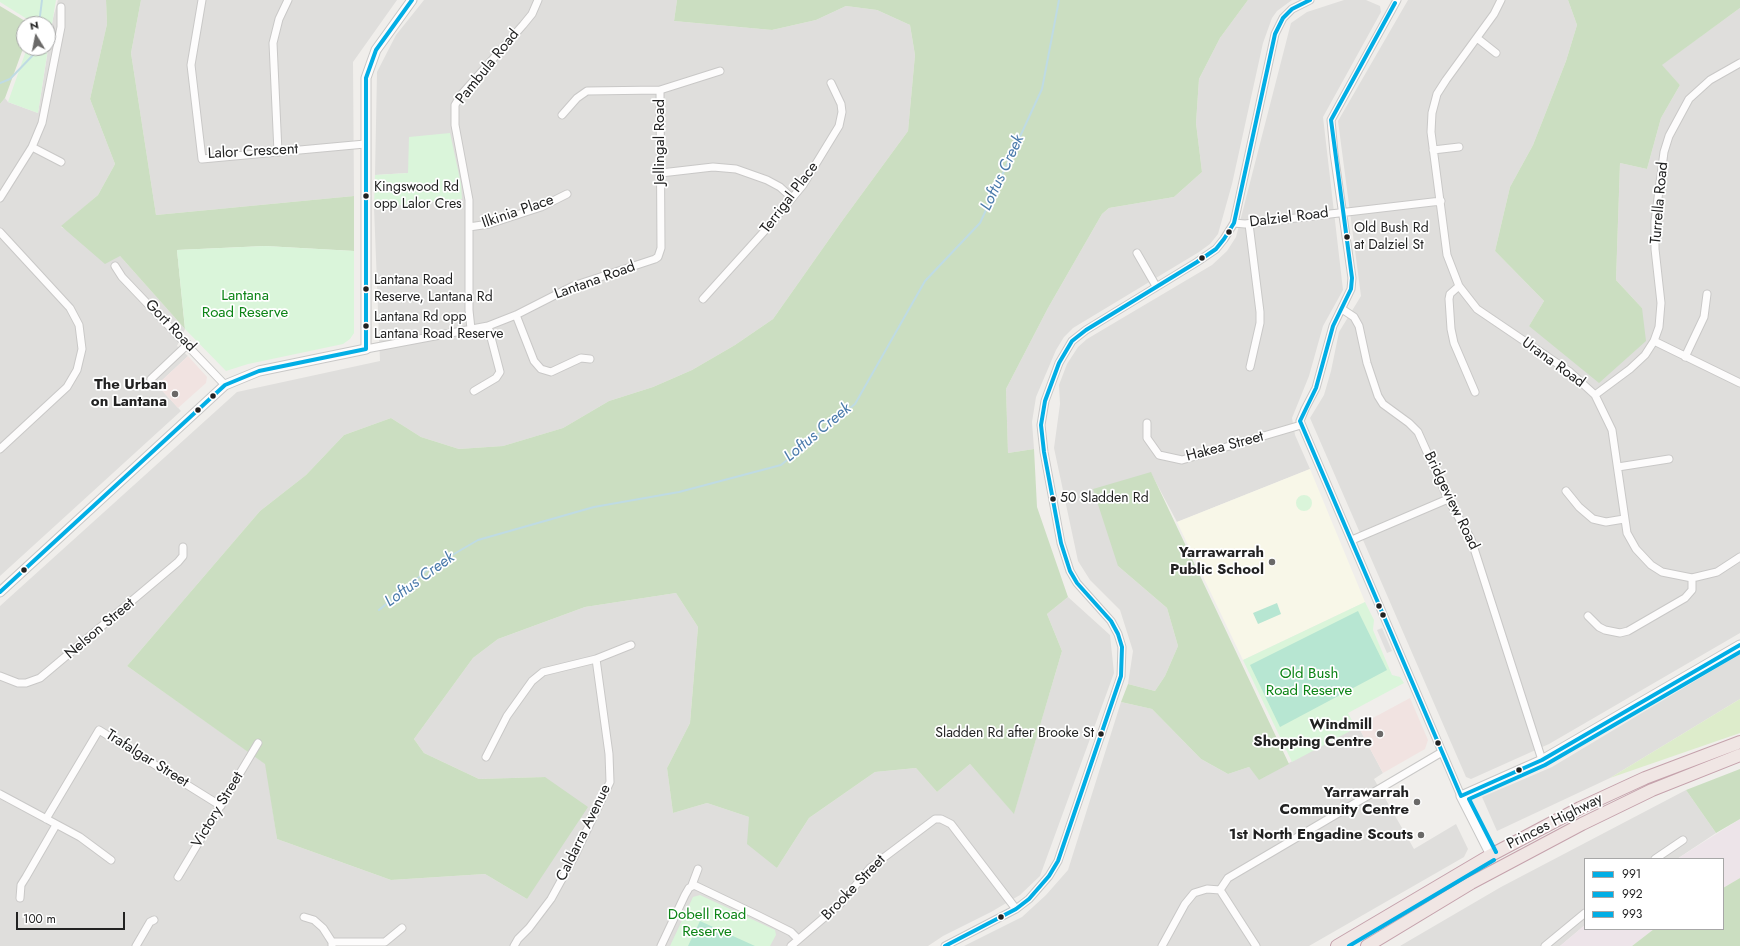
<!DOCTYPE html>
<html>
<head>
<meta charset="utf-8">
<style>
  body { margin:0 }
  #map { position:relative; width:1740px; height:946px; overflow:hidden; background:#f0eeeb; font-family:Jost,sans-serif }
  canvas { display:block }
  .legend { position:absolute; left:1584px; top:858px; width:140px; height:72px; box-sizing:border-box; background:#fff; border:1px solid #a7a7a7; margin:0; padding:5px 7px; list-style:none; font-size:12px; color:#222 }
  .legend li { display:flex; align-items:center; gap:8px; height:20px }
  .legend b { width:20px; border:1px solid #a7a7a7 }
  .north { position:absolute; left:16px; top:16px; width:40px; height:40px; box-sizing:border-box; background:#fff; border:1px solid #a7a7a7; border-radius:50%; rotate:350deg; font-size:11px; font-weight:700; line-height:16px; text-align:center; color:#222 }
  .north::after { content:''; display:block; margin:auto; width:14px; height:18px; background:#6a6968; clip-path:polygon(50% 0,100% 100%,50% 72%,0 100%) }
  .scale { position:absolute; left:16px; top:912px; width:109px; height:18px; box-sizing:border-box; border:2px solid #222; border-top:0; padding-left:5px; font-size:12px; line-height:14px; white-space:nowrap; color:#222; -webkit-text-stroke:3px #fff; paint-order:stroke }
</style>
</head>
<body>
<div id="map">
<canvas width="1740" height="946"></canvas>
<ul class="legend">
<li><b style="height:5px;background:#02aee5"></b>991</li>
<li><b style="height:5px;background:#02aee5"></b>992</li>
<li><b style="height:5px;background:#02aee5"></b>993</li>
</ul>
<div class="north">N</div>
<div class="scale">100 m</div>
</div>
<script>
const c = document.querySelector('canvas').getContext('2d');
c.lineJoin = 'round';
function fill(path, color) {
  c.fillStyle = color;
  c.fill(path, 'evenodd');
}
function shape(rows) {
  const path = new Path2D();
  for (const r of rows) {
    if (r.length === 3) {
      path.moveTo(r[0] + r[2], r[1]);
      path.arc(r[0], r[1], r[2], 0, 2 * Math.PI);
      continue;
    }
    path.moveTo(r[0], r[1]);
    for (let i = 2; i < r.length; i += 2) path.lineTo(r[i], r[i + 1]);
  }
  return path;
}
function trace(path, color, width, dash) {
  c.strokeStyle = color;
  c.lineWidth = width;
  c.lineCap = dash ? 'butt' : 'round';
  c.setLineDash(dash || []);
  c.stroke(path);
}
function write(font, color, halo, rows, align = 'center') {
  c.font = font + ' Jost,sans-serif';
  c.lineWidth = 3.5;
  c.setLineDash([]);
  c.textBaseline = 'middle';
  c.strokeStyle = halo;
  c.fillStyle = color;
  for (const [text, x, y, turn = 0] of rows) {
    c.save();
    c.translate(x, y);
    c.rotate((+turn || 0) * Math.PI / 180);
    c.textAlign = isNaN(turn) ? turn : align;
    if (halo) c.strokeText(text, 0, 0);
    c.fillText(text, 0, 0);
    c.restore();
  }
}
const residential = shape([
  [58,0,106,0,107,24,90,99,115,164,98,195,61,227,120,256,185,329,177,346,188,356,157,385,181,411,0,576,0,104,5,98,8,102,38,113,53,18],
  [141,0,397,0,353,62,354,196,156,215,131,53],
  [424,0,677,0,674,21,772,30,816,20,846,6,877,10,910,25,915,55,908,131,842,221,773,319,735,345,692,370,653,387,609,401,563,428,503,446,459,449,421,437,391,418,344,435,306,475,260,511,127,666,266,764,277,839,391,880,485,874,527,899,545,777,479,779,424,753,414,739,473,658,498,639,585,607,676,593,698,627,690,723,667,768,673,813,707,803,749,817,777,868,809,818,875,772,916,768,937,792,970,764,1014,813,1062,651,1047,614,1068,597,1110,635,1114,673,1040,876,1020,895,991,912,943,936,928,946,0,946,0,606,237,392,380,361,374,207,462,199,408,173,375,175,377,72,396,35],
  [1248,0,1292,0,1277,11,1272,18,1263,43,1232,184,1218,234,1210,244,1199,252,1073,328,1064,337,1056,350,1036,397,1032,422,1034,449,1008,453,1006,389,1048,308,1102,214,1109,208,1174,197,1202,172,1196,123,1199,79,1220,38],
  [1344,0,1366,0,1380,6,1381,12,1323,117,1343,290,1323,326,1309,376,1292,418,1295,435,1310,469,1177,522,1151,473,1118,566,1167,608,1178,646,1165,676,1155,691,1128,684,1133,651,1120,610,1090,580,1078,561,1054,448,1060,404,1059,385,1067,364,1078,347,1087,339,1212,265,1227,251,1236,237,1291,23,1307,12],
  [1408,0,1568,0,1577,25,1566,61,1533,145,1510,187,1495,251,1544,301,1529,326,1642,308,1616,280,1620,163,1647,169,1661,118,1680,85,1661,65,1740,8,1740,633,1549,744,1471,779,1466,777,1310,418,1324,395,1331,371,1339,332,1361,296,1338,121],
  [1740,654,1740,699,1610,778,1497,831,1482,797,1552,767],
  [1121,702,1152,709,1201,759,1228,774,1249,767,1259,779,1358,726,1383,773,1374,779,1414,849,1456,824,1468,849,1464,857,1309,946,964,946,1022,917,1046,895,1068,870],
  [1686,790,1716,833,1677,859,1585,859,1585,925,1560,946,1400,946,1501,887]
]);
const commercial = shape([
  [188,356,207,377,206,383,178,408,157,385],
  [1410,698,1428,740,1425,749,1383,773,1358,726]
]);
const industrial = shape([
  [1740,819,1740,878,1723,888,1723,859,1677,859],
  [1585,925,1585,929,1654,929,1632,946,1560,946]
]);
const education = shape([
  [1310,469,1365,602,1243,660,1177,522]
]);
const grass = shape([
  [1740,699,1740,733,1610,778]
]);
const forest = shape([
  [106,0,141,0,131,53,156,215,354,196,354,251,265,246,177,250,185,329,120,256,105,264,61,226,98,195,115,164,90,99,107,24],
  [677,0,1248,0,1220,38,1199,79,1196,123,1202,172,1174,197,1109,208,1102,214,1048,308,1006,389,1008,453,1034,449,1037,507,1068,597,1047,614,1062,651,1014,814,970,764,937,792,916,768,875,772,809,818,777,868,747,844,749,817,707,803,673,813,667,768,690,723,698,627,676,593,585,607,498,639,473,658,414,739,424,753,479,779,545,777,588,807,527,899,485,874,391,880,277,839,265,764,127,666,260,511,306,475,344,435,391,418,421,437,459,449,503,446,563,428,609,401,653,387,692,370,735,345,773,319,842,221,908,131,915,55,910,25,877,10,846,6,816,20,772,30,674,21],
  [1568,0,1740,0,1740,8,1662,65,1680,85,1661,118,1647,169,1620,163,1616,280,1642,308,1646,341,1599,383,1529,326,1544,301,1495,251,1510,187,1533,145,1566,61,1577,25],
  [0,6,30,24,24,24,24,46,5,98,0,104],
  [1151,472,1289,764,1259,780,1249,767,1228,774,1201,759,1152,709,1121,702,1128,684,1155,691,1165,676,1178,646,1167,608,1118,566,1093,489],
  [1740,769,1740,819,1716,833,1686,790],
  [1740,878,1740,946,1632,946,1654,929,1723,929,1723,888]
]);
const park = shape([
  [0,0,56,0,48,48,48,24,35,24,0,2],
  [27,48,48,48,38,113,8,102],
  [450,133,461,184,462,199,374,207,375,175,408,173,409,137],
  [265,246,354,251,354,333,350,339,343,344,248,364,226,371,185,329,177,250],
  [1304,503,8],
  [1365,602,1374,620,1373,630,1392,675,1400,677,1404,683,1348,713,1356,728,1292,762,1243,660],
  [700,895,775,930,776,935,770,946,670,946,693,897]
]);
const pitch = shape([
  [1277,603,1281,614,1258,624,1253,613],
  [1358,611,1387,670,1280,727,1250,665],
  [700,921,755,946,688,946]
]);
const parking = shape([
  [1382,628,1392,651,1387,653,1377,630]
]);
const stream = shape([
  [39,24,42,0],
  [0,83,10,79,35,53,36,48],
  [379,610,430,568,478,540,594,507,679,492,781,465,855,404,925,281,980,223,1042,89,1059,0]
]);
const minor = shape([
  [202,0,191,65,202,159,365,144],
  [1397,0,1331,120,1334,153,1352,278,1351,289,1333,326,1316,388,1305,409,1300,421,1461,796],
  [1501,0,1494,14,1446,80,1437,94,1432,113,1431,132,1447,255,1459,286,1477,309,1570,372,1595,395,1612,430,1627,533,1636,549,1651,565,1662,572,1692,578,1717,572,1740,557],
  [1477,38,1496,53],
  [562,115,577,98,587,91,660,90],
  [32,147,61,162],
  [1433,150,1459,147],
  [278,152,273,43,279,19,288,0],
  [661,173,713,167,736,169,767,180,780,187,792,198],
  [0,198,32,147,42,123,61,27,61,7],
  [1234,223,1245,224,1441,201],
  [1249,224,1260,312,1260,323,1250,367],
  [469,227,489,224,541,207,567,194],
  [0,232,70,308,79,325,82,349,77,370,67,387,0,449],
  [1137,253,1156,286],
  [115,266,122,277,225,385],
  [1459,286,1450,294,1449,299,1451,329,1454,343,1475,392],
  [703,299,769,226,803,185,839,126,842,112,841,104,831,83],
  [1342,309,1354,317,1359,326,1367,363,1378,396,1383,404,1409,423,1418,432,1448,499,1471,539,1542,760],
  [516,315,534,361,541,369,551,372,581,358,590,359],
  [471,329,469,310,469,200,455,125,455,105,461,95,523,25,532,14,538,0],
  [1654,341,1740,383],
  [366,349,488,326,516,315,573,286,655,259,658,257,661,248,660,90,720,71],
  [1685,357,1704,317,1707,294],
  [151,379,188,344],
  [474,391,496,378,500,372,488,326],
  [1595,395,1630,369,1645,355,1654,341,1659,327,1661,303,1655,249,1655,221,1664,152,1669,136,1689,99,1710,80,1740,63],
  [1147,423,1147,438,1159,455,1182,460,1301,425],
  [1618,467,1669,459],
  [1566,491,1579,507,1593,519,1606,522,1624,519],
  [1352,540,1448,499],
  [1588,616,1599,627,1605,630,1620,633,1628,631,1685,598,1692,590,1692,578],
  [0,676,18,683,26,683,40,678,178,562,183,556,183,547],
  [486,757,507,716,532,681,543,672,596,659,631,645],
  [0,794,80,837,111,860],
  [46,819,99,730,221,806],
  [1655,859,1683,840],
  [178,877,258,743],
  [692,885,698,869],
  [1220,890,1256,946],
  [20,898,21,885,26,877,56,825],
  [304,917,314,920,323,928,332,942,332,945],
  [332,942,385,942,402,928],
  [136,946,150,922,154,920],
  [514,946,518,939,529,928,551,899,574,857,610,782,609,754,596,659],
  [661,946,685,895,689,888,694,885,759,916,791,932,798,939],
  [791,946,841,903,870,868,935,819,941,819,951,824,1016,909],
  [945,946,1016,909,1029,899,1049,876,1058,861,1121,676,1122,647,1118,634,1111,621,1077,583,1070,571,1061,543,1044,452,1041,425,1045,401,1059,363,1072,341,1086,330,1197,262,1216,249,1224,239,1234,223,1275,34,1283,18,1292,9,1310,0],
  [1162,946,1185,904,1194,893,1207,889,1220,890,1228,878,1442,752],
  [1545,946,1585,913]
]);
const tertiary = shape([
  [0,592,225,385,259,371,366,349,366,78,376,50,412,0],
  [1491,855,1461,796,1542,760,1740,645]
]);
const trunk = shape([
  [1337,946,1491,855,1580,808,1645,778,1740,742],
  [1367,946,1471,883,1582,824,1652,790,1740,755]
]);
const bus1 = shape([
  [1395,3,1331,120,1352,278,1351,289,1333,326,1316,388,1300,421,1461,796],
  [1461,796,1542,760,1740,645],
  [945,946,1016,909,1029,899,1049,876,1058,861,1121,676,1122,647,1118,634,1111,621,1077,583,1070,571,1061,543,1044,452,1041,425,1045,401,1059,363,1072,341,1086,330,1197,262,1216,249,1224,239,1234,223,1275,34,1283,18,1292,9,1310,0]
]);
const bus2 = shape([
  [0,592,225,385,259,371,366,349,366,78,376,50,412,0]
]);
const bus3 = shape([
  [1496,852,1469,799,1545,765,1740,652],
  [1349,946,1494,860]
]);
const markers = [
  [366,196,3.5,"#222"],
  [1229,232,3.5,"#222"],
  [1347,237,3.5,"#222"],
  [1202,258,3.5,"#222"],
  [366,289,3.5,"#222"],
  [366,326,3.5,"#222"],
  [175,394,4,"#6a6968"],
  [213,396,3.5,"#222"],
  [198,410,3.5,"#222"],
  [1053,499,3.5,"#222"],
  [1272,562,4,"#6a6968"],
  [24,570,3.5,"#222"],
  [1379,606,3.5,"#222"],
  [1383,615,3.5,"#222"],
  [1101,734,3.5,"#222"],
  [1380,734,4,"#6a6968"],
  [1438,743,3.5,"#222"],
  [1519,770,3.5,"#222"],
  [1417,802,4,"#6a6968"],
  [1421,835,4,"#6a6968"],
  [1001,917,3.5,"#222"]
];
const busNames = [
  ["Kingswood Rd",374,188],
  ["opp Lalor Cres",374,205],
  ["Old Bush Rd",1354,229],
  ["at Dalziel St",1354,246],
  ["Lantana Road",374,281],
  ["Reserve, Lantana Rd",374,298],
  ["Lantana Rd opp",374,318],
  ["Lantana Road Reserve",374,335],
  ["50 Sladden Rd",1060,499],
  ["Sladden Rd after Brooke St",1094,734,"right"]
];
const streetNames = [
  ["Pambula Road",488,67,-51],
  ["Jellingal Road",660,142,-90],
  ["Lalor Crescent",253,152,-3],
  ["Terrigal Place",790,198,-53],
  ["Turrella Road",1660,203,-85],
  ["Ilkinia Place",518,212,-19],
  ["Dalziel Road",1289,218,-7],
  ["Lantana Road",595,281,-20],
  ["Gort Road",170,326,46],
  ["Urana Road",1553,363,36],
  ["Hakea Street",1225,447,-15],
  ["Bridgeview Road",1451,501,64],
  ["Nelson Street",100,629,-40],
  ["Trafalgar Street",147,759,32],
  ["Victory Street",218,810,-59],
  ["Princes Highway",1555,822,-27],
  ["Caldarra Avenue",584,833,-64],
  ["Brooke Street",854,888,-46]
];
const parkNames = [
  ["Lantana",245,296],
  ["Road Reserve",245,313],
  ["Old Bush",1309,674],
  ["Road Reserve",1309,691],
  ["Dobell Road",707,915],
  ["Reserve",707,932]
];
const poiNames = [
  ["The Urban",167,385],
  ["on Lantana",167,402],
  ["Yarrawarrah",1264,553],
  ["Public School",1264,570],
  ["Windmill",1372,725],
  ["Shopping Centre",1372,742],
  ["Yarrawarrah",1409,793],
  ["Community Centre",1409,810],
  ["1st North Engadine Scouts",1413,835]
];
const waterNames = [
  ["Loftus Creek",1003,173,-65],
  ["Loftus Creek",818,433,-40],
  ["Loftus Creek",420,580,-36]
];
fill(residential, '#dfdedc');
fill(commercial, '#f1e3e1');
fill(industrial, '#ede4e9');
fill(education, '#f8f7e8');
fill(grass, '#ddeccb');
fill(forest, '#cbdec1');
fill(park, '#daf5da');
fill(pitch, '#b7e6d2');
fill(parking, '#e0dfde');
trace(stream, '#bfdbe3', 2);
trace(minor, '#c9c8c7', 9);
trace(tertiary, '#c9c8c7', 11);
trace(trunk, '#c5a2ac', 14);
trace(minor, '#fdfcfc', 7);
trace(tertiary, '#fdfcfc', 9);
trace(trunk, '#f0e6e4', 12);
trace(bus1, '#02aee5', 4);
trace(bus2, '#02aee5', 4);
trace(bus3, '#02aee5', 4);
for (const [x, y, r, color] of markers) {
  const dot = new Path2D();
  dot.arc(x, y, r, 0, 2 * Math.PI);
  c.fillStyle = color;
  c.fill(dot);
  trace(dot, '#fff', 1.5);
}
write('14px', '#222', '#fff', busNames, 'left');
write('15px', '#222', '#fff', streetNames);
write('15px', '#0c8416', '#fff', parkNames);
write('bold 15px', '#222', '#fff', poiNames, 'right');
write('italic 16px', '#4a7aab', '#fff', waterNames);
</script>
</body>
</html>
